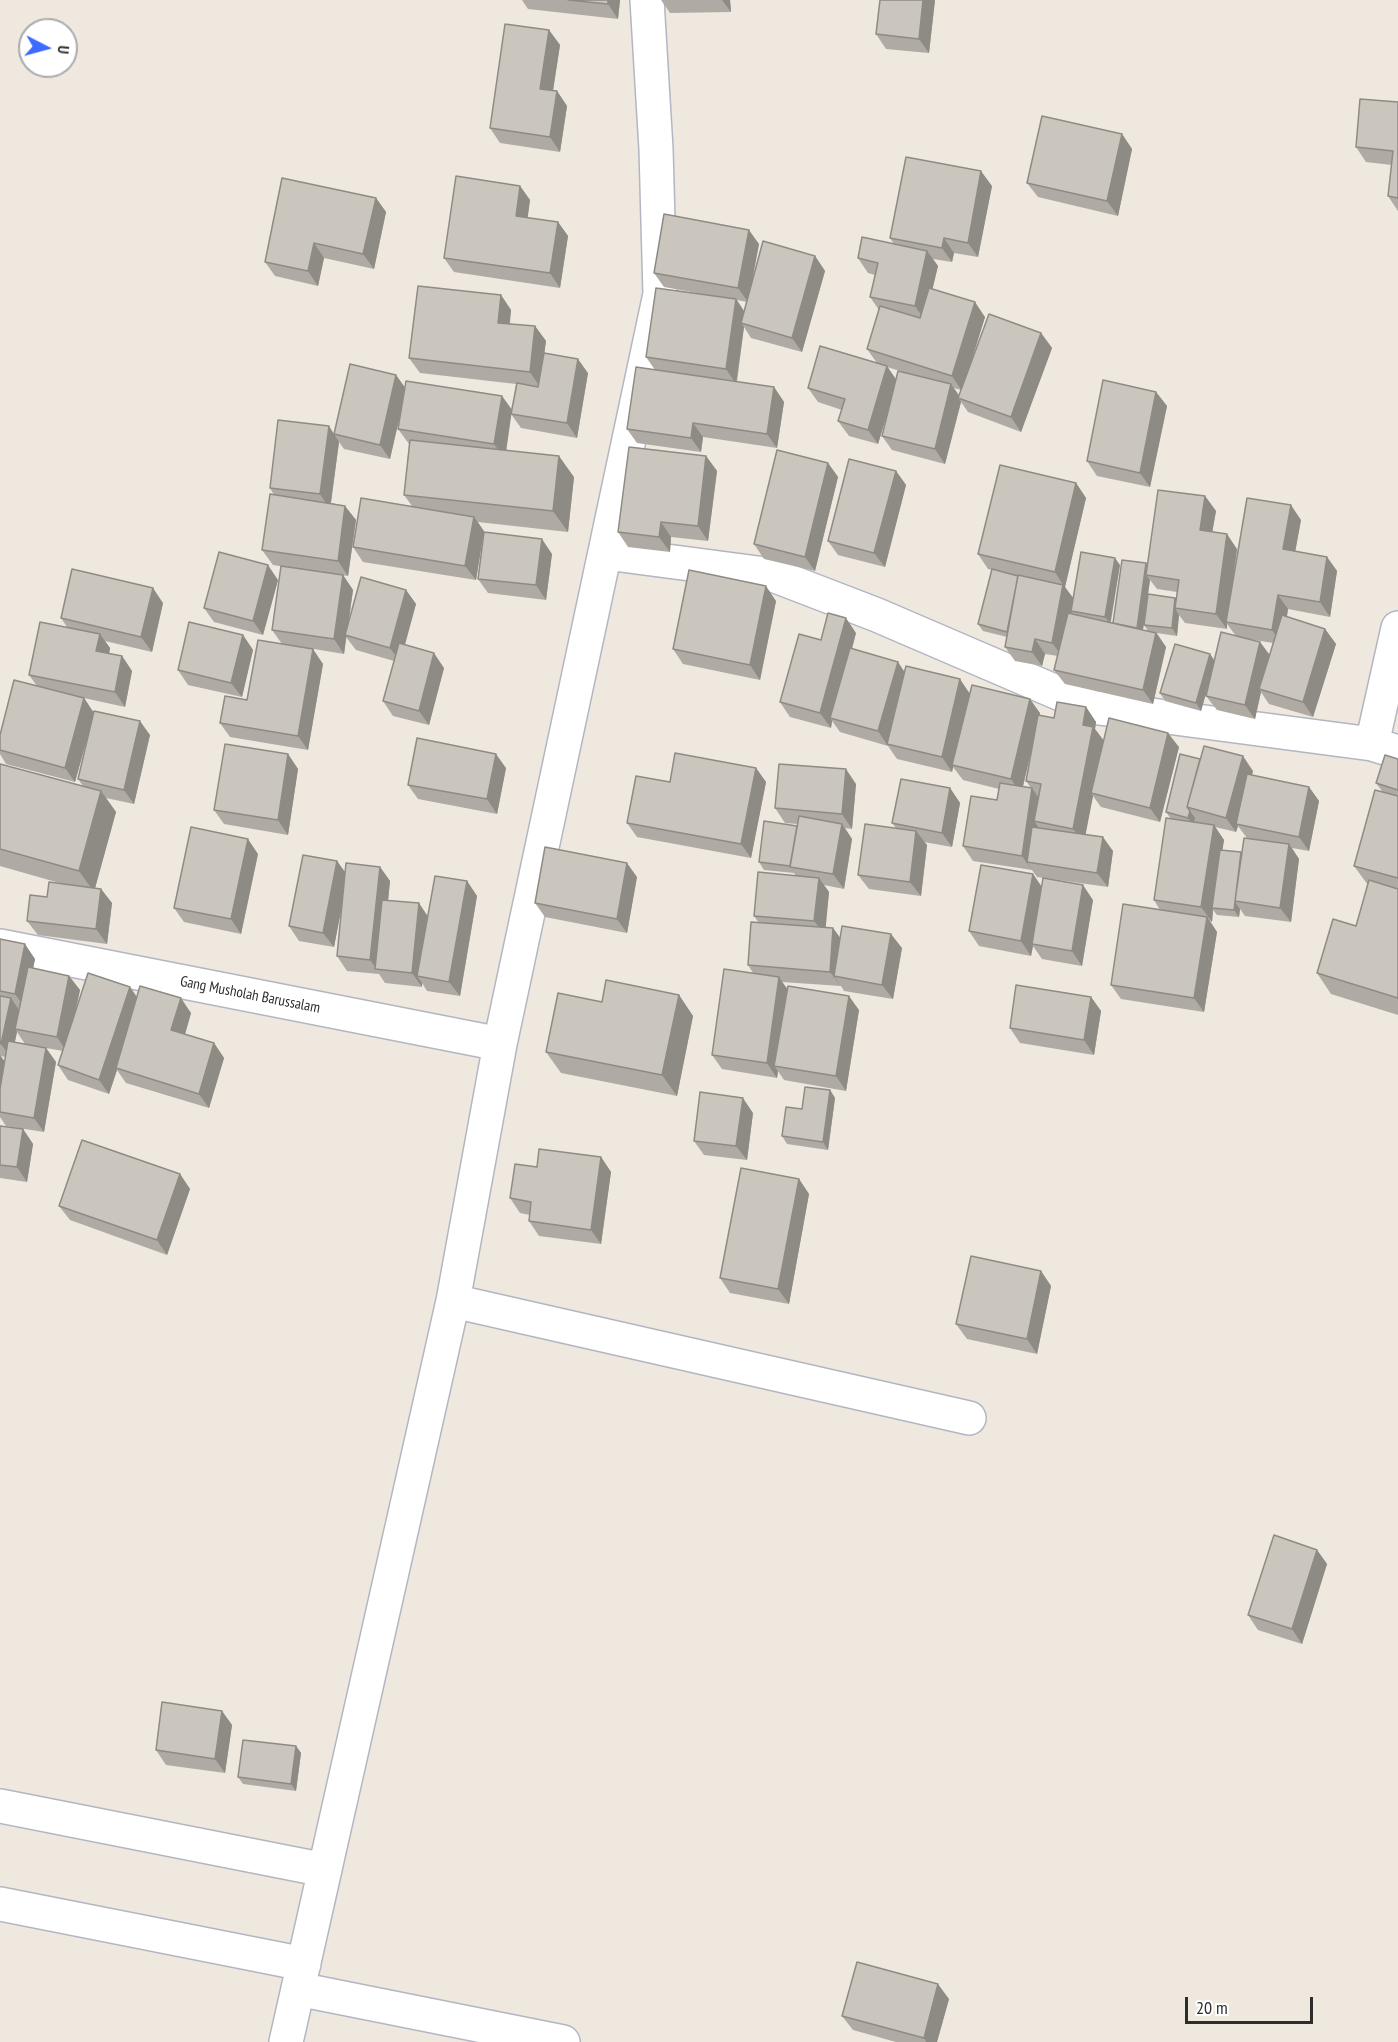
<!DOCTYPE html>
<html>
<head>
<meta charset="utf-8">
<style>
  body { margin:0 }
  #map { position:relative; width:1398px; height:2042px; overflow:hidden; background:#efe8df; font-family:"PT Sans Narrow",sans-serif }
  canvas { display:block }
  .north { position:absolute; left:18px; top:18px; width:60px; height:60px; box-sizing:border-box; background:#fff; border:2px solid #ababab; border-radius:50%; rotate:96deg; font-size:16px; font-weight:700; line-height:24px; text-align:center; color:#2d2d2d }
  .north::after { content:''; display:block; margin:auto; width:21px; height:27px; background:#3d6aff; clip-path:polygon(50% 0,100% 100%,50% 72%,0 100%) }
  .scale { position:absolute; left:1185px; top:1997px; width:128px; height:27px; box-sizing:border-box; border:3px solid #2d2d2d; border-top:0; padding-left:8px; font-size:18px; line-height:21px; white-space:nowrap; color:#2d2d2d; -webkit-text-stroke:4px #fff; paint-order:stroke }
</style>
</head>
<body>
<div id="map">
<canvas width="1398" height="2042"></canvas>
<div class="north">U</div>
<div class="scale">20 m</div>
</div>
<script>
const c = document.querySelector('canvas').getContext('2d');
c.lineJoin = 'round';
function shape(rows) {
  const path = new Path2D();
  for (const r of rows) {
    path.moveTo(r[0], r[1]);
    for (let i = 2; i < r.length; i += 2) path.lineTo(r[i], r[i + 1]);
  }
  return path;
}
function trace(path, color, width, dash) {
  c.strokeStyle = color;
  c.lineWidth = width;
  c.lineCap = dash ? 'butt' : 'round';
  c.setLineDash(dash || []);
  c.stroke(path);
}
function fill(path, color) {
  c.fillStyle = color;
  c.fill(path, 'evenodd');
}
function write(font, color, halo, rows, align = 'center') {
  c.font = font + ' "PT Sans Narrow",sans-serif';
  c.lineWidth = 4.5;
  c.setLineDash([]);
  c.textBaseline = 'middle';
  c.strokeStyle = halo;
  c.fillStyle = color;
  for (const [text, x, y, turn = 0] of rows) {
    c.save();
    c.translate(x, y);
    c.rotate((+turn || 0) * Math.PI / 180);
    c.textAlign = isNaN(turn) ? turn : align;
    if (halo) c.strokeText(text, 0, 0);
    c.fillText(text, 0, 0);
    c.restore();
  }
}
const minor = shape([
  [606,553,773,575,877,615,1091,707,1372,744,1398,752],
  [1372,744,1398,628],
  [0,946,500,1044],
  [453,1301,969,1418],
  [0,1806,325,1870],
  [0,1904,304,1964],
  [298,1989,563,2042],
  [286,2042,453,1301,500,1044,660,294,656,149,647,0]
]);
const wall = shape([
  [522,0,620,0,618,19,528,9],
  [661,0,730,0,731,12,670,13],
  [935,0,929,53,886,49,876,34],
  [549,30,560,45,553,91,557,91,567,106,560,152,500,143,490,128],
  [1398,102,1398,211,1388,196,1392,165,1366,162,1356,147],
  [1122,134,1132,149,1118,216,1038,197,1027,183],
  [520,186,530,200,527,218,558,222,568,236,560,288,454,272,444,258],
  [992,186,978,257,954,253,952,262,933,259,938,266,932,289,985,317,972,359,1041,333,1052,348,1021,432,968,412,961,402,945,464,892,450,882,436,886,418,878,444,849,436,838,421,842,410,818,402,808,388,877,363,867,349,879,310,870,297,875,275,868,273,858,258,894,244,890,238],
  [887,367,910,374,896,379],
  [954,388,961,390,959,395],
  [376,198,386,212,374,269,324,258,318,286,275,276,265,262],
  [759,244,752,282,815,256,825,271,802,352,751,338,744,327,737,382,774,387,784,402,777,448,703,437,701,452,637,443,627,429,655,370,646,357,708,295,664,287,654,273],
  [737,300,747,302,744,311],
  [501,295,511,310,510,324,535,326,546,341,544,353,588,373,577,438,521,428,511,414,506,450,574,477,568,532,478,522,484,532,552,554,546,600,488,593,478,579,483,537,476,580,363,562,353,547,412,506,404,495,409,444,398,429,403,402,390,459,344,449,339,442,331,503,345,506,356,520,348,576,273,565,262,550,274,495,270,488,334,433,396,375,405,388,502,396,512,410,516,384,420,373,409,358],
  [1156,392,1167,406,1150,487,1097,476,1087,461],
  [706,456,717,471,708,541,671,537,670,552,628,547,618,532],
  [828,463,838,477,815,571,764,559,754,544],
  [896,471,906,485,885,567,838,555,828,541],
  [1076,483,1086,498,1065,587,1073,599,1120,565,1111,622,1113,623,1148,565,1205,496,1216,511,1212,532,1237,549,1232,589,1301,520,1295,551,1327,557,1337,571,1330,617,1288,609,1287,617,1325,629,1336,644,1313,717,1269,704,1261,692,1255,719,1217,710,1206,696,1210,679,1201,711,1165,701,1160,693,1210,654,1215,661,1236,636,1227,624,1227,629,1185,623,1179,615,1177,636,1157,633,1166,647,1153,704,1065,684,1054,670,1058,656,1045,654,1042,666,1015,661,1005,647,1007,637,983,631,978,624,992,570,988,569,978,554],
  [1150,580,1157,589,1177,592,1176,599,1144,625,1148,631,1143,630],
  [1249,639,1273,643,1270,655,1260,642],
  [343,575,353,590,348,626,406,590,416,604,405,645,444,668,429,725,393,716,383,701,394,661,356,650,346,637,344,654,308,648,323,664,308,750,230,737,220,723,247,700,282,644,272,630],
  [278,580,263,635,214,622,204,608],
  [776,601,760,680,683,664,673,649],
  [163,603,152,652,105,641,110,648,109,654,122,656,132,671,125,707,84,698,93,712,150,735,134,804,106,798,116,812,95,888,101,889,112,903,107,944,38,935,27,921,47,897,63,884,0,866,0,764,83,786,78,779,90,729,75,782,6,764,0,754,0,735,37,686,29,675,67,627,61,618],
  [856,633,852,649,905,672,970,693,1040,713,1040,715,1054,718,1086,707,1096,722,1095,729,1104,741,1179,747,1160,822,1101,807,1093,796,1085,834,1113,851,1108,887,1037,877,1032,870,973,861,963,846,997,800,999,789,963,780,953,767,952,772,897,759,888,746,840,732,832,721,831,728,790,717,780,702,821,640],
  [1032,748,1026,781,1031,788,1023,787],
  [243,635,253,650,242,697,188,685,178,670],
  [288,754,298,769,288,835,224,824,214,810],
  [1398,759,1398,1015,1331,994,1317,973,1356,926,1368,885,1354,866,1382,791,1376,783],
  [506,768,497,814,418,799,408,785],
  [756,768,766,782,751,858,637,837,627,823,670,782],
  [1253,771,1252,775,1309,787,1319,801,1309,851,1292,848,1299,859,1291,922,1245,916,1240,909,1239,917,1217,915,1213,910,1212,922,1210,921,1217,932,1204,1012,1121,999,1111,985,1160,910,1154,900,1171,819,1166,812],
  [1238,826,1247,838,1241,853,1222,850,1224,840,1215,827,1236,832],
  [856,784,852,829,845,828,852,839,844,889,824,885,829,892,825,928,833,928,840,938,902,948,893,999,844,991,841,986,782,982,787,988,859,1010,846,1091,784,1080,778,1071,777,1078,722,1069,712,1055,753,973,748,965,759,923,754,916,796,876,794,873,764,870,759,862,797,826,798,824,785,823,775,808],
  [950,788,960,803,952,847,924,842,927,845,921,896,869,889,858,875,896,828,892,823],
  [258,854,241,934,184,922,174,908],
  [337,861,345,873,380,867,390,881,388,901,428,916,467,881,477,896,460,996,427,991,422,983,422,987,385,983,379,974,347,971,337,956,342,903,334,947,299,941,289,926],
  [1033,874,1042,887,1093,900,1082,966,1042,959,1033,946,1031,956,979,946,969,931],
  [637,877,627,933,545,917,535,903],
  [0,939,35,959,33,968,69,976,80,990,75,1012,130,987,137,997,191,1013,185,1034,214,1043,224,1058,209,1108,126,1083,117,1070,109,1094,68,1080,58,1065,63,1051,46,1048,56,1062,44,1132,6,1126,0,1117],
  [17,1032,25,1044,15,1042],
  [0,1056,6,1057,5,1062],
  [679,995,693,1016,677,1096,561,1073,546,1052,602,1002],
  [1091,997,1101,1011,1094,1055,1020,1043,1010,1028],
  [830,1090,835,1098,828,1150,787,1144,782,1136,802,1109],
  [753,1113,747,1160,704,1155,694,1141],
  [0,1126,23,1129,33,1144,27,1182,0,1178],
  [601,1157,611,1172,601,1244,539,1236,529,1221,530,1215,520,1213,510,1198,537,1167],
  [180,1174,190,1189,167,1255,70,1220,59,1206],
  [799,1179,809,1194,789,1304,730,1293,720,1278],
  [1041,1271,1051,1286,1037,1354,967,1339,956,1324],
  [1317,1550,1327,1564,1302,1644,1258,1630,1248,1615],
  [222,1711,232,1725,225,1773,166,1765,156,1750],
  [296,1746,301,1753,296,1791,243,1784,238,1777],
  [949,1999,937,2042,896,2042,853,2030,842,2016]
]);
const shadedWall = shape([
  [608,0,620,0,618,19,608,4],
  [722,0,730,0,731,12],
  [923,0,935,0,929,53,919,39],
  [549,30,560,45,551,103,540,89],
  [557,91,567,106,560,152,550,137],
  [1122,134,1132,149,1118,216,1107,201],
  [981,171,992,186,978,257,968,243],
  [520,186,530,200,526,231,516,216],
  [376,198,386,212,374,269,363,254],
  [558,222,568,236,560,288,550,273],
  [749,230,759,244,748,302,738,288],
  [944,238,954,253,952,262,942,248],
  [314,243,324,258,318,286,308,271],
  [927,251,938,266,925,321,915,306],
  [815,256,825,271,802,352,792,338],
  [501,295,511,310,508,337,498,323],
  [736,299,746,314,741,323,744,327,736,384,726,369],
  [975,302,985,317,962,391,952,376],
  [535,326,546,341,540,387,530,372],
  [1041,333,1052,348,1021,432,1011,417],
  [578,359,588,373,577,438,567,423],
  [887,366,897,381,878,444,868,430],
  [396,375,406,389,390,459,380,445],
  [951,384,961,399,958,398,961,402,945,464,935,449],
  [774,387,784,402,777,448,767,434],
  [1156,392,1167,406,1150,487,1140,473],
  [502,396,512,410,505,459,494,444],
  [693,423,703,437,701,452,691,438],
  [329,426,339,442,330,509,320,494],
  [559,456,574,477,568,532,553,511],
  [706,456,717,471,708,541,698,526],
  [828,463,838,477,815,571,805,557],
  [896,471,906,485,885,567,874,553],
  [1076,483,1086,498,1065,587,1074,599,1063,657,1052,643,1063,585,1055,572],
  [1205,496,1216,511,1210,545,1200,530],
  [1291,505,1301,520,1293,564,1283,549],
  [345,506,356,520,348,576,338,561],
  [474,517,484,531,476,580,465,566],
  [661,522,671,537,670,552,659,537],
  [1227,534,1237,549,1227,623,1226,622,1227,624,1227,629,1216,614],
  [542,539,552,554,546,600,536,585],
  [1327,557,1337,571,1330,617,1320,602],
  [1115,558,1120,565,1110,624,1105,617],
  [1146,563,1152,570,1146,575,1150,580,1142,636,1137,629],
  [268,565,278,580,263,635,253,621],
  [343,575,353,590,344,654,334,639],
  [766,586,776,601,760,680,750,665],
  [153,588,163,603,152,652,141,637],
  [406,590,416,604,400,662,390,648],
  [1278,595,1288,609,1282,645,1272,630],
  [1175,598,1181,605,1175,608,1179,615,1177,636,1172,628],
  [846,618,856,633,833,719,830,718,832,721,831,728,820,713],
  [1325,629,1336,644,1313,717,1303,702],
  [1156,633,1166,647,1153,704,1143,690],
  [100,634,110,648,107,666,96,651],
  [243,635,253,650,242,697,231,683],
  [1035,639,1045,654,1042,666,1032,652],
  [1260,642,1270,656,1259,689,1261,692,1255,719,1245,705],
  [313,649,323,664,308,750,298,736],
  [434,653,444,668,429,725,419,711],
  [1210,654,1215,662,1201,711,1196,703],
  [122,656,132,671,125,707,115,692],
  [898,662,908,677,887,744,888,746,878,731],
  [960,679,970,694,952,772,942,757],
  [84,698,94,713,75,782,65,768],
  [1030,699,1040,713,1021,794,1011,779],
  [1086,707,1096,722,1095,729,1104,741,1091,793,1093,796,1084,843,1073,829,1083,725],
  [140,721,150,735,134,804,124,790],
  [1168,733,1179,747,1160,822,1150,808],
  [288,754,298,769,288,835,278,820],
  [496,754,506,768,497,814,487,799],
  [1243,756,1253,771,1238,824,1236,824,1238,826,1236,832,1226,818],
  [756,768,766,782,751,858,741,844],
  [846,769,856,784,852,829,842,814],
  [1309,787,1319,801,1309,851,1299,837],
  [950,788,960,803,952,847,942,833],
  [1032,788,1042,803,1034,821,1039,828,1027,862,1032,870,1022,856],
  [101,791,116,812,94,892,79,871],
  [1190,811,1195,818,1193,825,1188,818],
  [842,824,852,839,844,889,833,874],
  [1214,825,1224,840,1214,908,1212,908,1213,910,1212,922,1201,907],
  [916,831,927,845,921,896,910,882],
  [1103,837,1113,851,1108,887,1097,873],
  [248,839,258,854,241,934,231,919],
  [1289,844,1299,859,1291,922,1280,908],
  [337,861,348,876,334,947,323,933],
  [627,863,637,877,627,933,617,919],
  [380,867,390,881,381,969,377,969,370,960],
  [1033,874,1043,889,1032,944,1033,946,1031,956,1021,941],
  [819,878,829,892,825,935,814,921],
  [467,881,477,896,460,996,449,982],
  [1083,885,1093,900,1082,966,1072,951],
  [101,889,112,903,107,944,96,929],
  [1235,902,1240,909,1239,917,1234,910],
  [419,903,429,918,417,976,422,983,422,987,412,973],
  [1207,917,1217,932,1204,1012,1194,998],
  [833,928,844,943,834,976,841,986,830,972],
  [891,934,902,948,893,999,882,985],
  [25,944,35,959,25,1008,15,994],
  [69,976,80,990,67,1052,57,1037],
  [779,977,789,992,774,1066,778,1071,777,1078,767,1063],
  [130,987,140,1002,116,1068,117,1070,109,1094,99,1080],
  [679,995,693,1016,677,1096,662,1075],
  [849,996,859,1010,846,1091,836,1076],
  [1091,997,1101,1011,1094,1055,1084,1040],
  [11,998,21,1013,15,1029,17,1032,11,1058,1,1044],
  [181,998,191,1013,182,1045,171,1030],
  [214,1043,224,1058,209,1108,199,1094],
  [46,1048,56,1062,44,1132,34,1118],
  [0,1055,5,1062,0,1100],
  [830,1090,835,1098,828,1150,823,1142],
  [743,1098,753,1113,747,1160,736,1146],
  [23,1129,33,1144,27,1182,17,1167],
  [601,1157,611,1172,601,1244,591,1230],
  [180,1174,190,1189,167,1255,157,1240],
  [799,1179,809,1194,789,1304,778,1289],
  [1041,1271,1051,1286,1037,1354,1027,1339],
  [1317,1550,1327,1564,1302,1644,1292,1629],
  [222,1711,232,1725,225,1773,215,1759],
  [296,1746,301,1753,296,1791,291,1784],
  [938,1984,949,1999,937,2042,926,2042,924,2038]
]);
const building = shape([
  [568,0,608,0,608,4,568,0],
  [880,0,923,0,919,39,876,34,880,0],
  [505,24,549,30,540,89,557,91,550,137,490,128,505,24],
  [1360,99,1398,102,1398,198,1388,196,1393,151,1356,147,1360,99],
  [1042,116,1122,134,1107,201,1027,183,1042,116],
  [906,157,981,171,968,243,944,238,942,248,890,238,906,157],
  [456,176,520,186,516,216,558,222,550,273,444,258,456,176],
  [282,178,376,198,363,254,314,243,308,271,265,262,282,178],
  [664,214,749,230,738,288,654,273,664,214],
  [862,237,927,251,915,306,870,297,878,263,858,258,862,237],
  [763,241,815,256,792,338,741,323,763,241],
  [418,286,501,295,498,323,535,326,530,372,409,358,418,286],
  [656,288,736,299,726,369,646,357,656,288],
  [929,288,975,302,952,376,867,349,880,306,920,318,929,288],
  [989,314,1041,333,1011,417,958,398,989,314],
  [820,346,887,366,868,430,838,421,845,399,808,388,820,346],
  [544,353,578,359,567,423,511,414,517,383,538,387,544,353],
  [350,364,396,375,380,445,334,434,350,364],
  [636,367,774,387,767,434,693,423,691,438,627,429,636,367],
  [898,371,951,384,935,449,882,436,898,371],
  [1103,380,1156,392,1140,473,1087,461,1103,380],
  [406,381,502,396,494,444,398,429,406,381],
  [278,420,329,426,320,494,270,488,278,420],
  [410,440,559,456,553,511,404,495,410,440],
  [629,447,706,456,698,526,661,522,659,537,618,532,629,447],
  [777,450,828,463,805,557,754,544,777,450],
  [849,459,896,471,874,553,828,541,849,459],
  [1000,465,1076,483,1055,572,978,554,1000,465],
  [1158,490,1205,496,1200,530,1227,534,1216,614,1175,608,1179,580,1146,575,1158,490],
  [270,494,345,506,338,561,262,550,270,494],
  [361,498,474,517,465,566,353,547,361,498],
  [1247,498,1291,505,1283,549,1327,557,1320,602,1278,595,1272,630,1226,622,1247,498],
  [484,532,542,539,536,585,478,579,484,532],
  [219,552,268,565,253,621,204,608,219,552],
  [1081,552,1115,558,1105,617,1071,611,1081,552],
  [1122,560,1146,563,1137,628,1113,623,1122,560],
  [281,566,343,575,334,639,272,630,281,566],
  [72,569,153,588,141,637,61,618,72,569],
  [992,569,1018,576,1007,632,978,624,992,569],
  [689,570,766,586,750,665,673,649,689,570],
  [1018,575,1063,585,1052,643,1035,639,1032,652,1005,647,1018,575],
  [361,577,406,590,390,648,345,635,361,577],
  [1148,594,1175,598,1172,628,1144,625,1148,594],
  [828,613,846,618,820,713,780,702,799,634,821,640,828,613],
  [1068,613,1156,633,1143,690,1054,670,1068,613],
  [1282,615,1325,629,1303,702,1259,689,1282,615],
  [40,622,100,634,96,651,122,656,115,692,29,675,40,622],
  [189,622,243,635,231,683,178,670,189,622],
  [1221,632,1260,642,1245,705,1206,696,1221,632],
  [258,640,313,649,298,736,220,723,225,696,247,700,258,640],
  [399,643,434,653,419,711,383,701,399,643],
  [1175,644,1210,654,1196,703,1160,693,1175,644],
  [850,648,898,662,878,731,830,718,850,648],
  [906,666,960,679,942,757,887,744,906,666],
  [14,680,84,698,65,768,0,750,0,735,14,680],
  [972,685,1030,699,1011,779,952,765,972,685],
  [1057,702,1086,707,1083,725,1093,727,1073,829,1034,821,1041,784,1026,781,1038,715,1054,718,1057,702],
  [94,711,140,721,124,790,78,779,94,711],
  [1109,718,1168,733,1150,808,1091,793,1109,718],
  [417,738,496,754,487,799,408,785,417,738],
  [225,744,288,754,278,820,214,810,225,744],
  [1204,746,1243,756,1226,818,1187,807,1204,746],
  [675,753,756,768,741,844,627,823,636,776,670,782,675,753],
  [1180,754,1200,759,1187,807,1190,811,1188,818,1166,812,1180,754],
  [1385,755,1398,759,1398,790,1376,783,1385,755],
  [0,764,101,791,79,871,0,849,0,764],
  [779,764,846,769,842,814,775,808,779,764],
  [1247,774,1309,787,1299,837,1236,824,1247,774],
  [901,779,950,788,942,833,892,823,901,779],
  [1000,783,1032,788,1022,856,963,846,971,796,997,800,1000,783],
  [1375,790,1398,796,1398,878,1354,866,1375,790],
  [799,816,842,824,833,874,790,867,799,816],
  [1166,818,1214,825,1201,907,1154,900,1166,818],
  [764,821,797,826,790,866,759,862,764,821],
  [865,824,916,831,910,882,858,875,865,824],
  [191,827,248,839,231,919,174,908,191,827],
  [1032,827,1103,837,1097,873,1027,862,1032,827],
  [1244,838,1289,844,1280,908,1235,901,1244,838],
  [545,847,627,863,617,919,535,903,545,847],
  [1220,850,1241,852,1234,910,1212,908,1220,850],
  [303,855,337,861,323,933,289,926,303,855],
  [346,863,380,867,370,960,337,956,346,863],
  [981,865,1033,874,1021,941,969,931,981,865],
  [758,872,819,878,814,921,754,916,758,872],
  [435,876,467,881,449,982,417,976,435,876],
  [1043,878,1083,885,1072,951,1032,944,1043,878],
  [1369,880,1398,889,1398,998,1317,973,1333,919,1356,926,1369,880],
  [49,882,101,889,96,929,27,921,30,895,47,897,49,882],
  [382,900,419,903,412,973,375,969,382,900],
  [1123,904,1207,917,1194,998,1111,985,1123,904],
  [751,922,833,928,830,972,748,965,751,922],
  [842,926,891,934,882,985,834,976,842,926],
  [0,939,25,944,15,994,0,991,0,939],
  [28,967,69,976,57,1037,15,1029,28,967],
  [724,969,779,977,767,1063,712,1055,724,969],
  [88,973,130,987,99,1080,58,1065,88,973],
  [606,980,679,995,662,1075,546,1052,558,993,602,1002,606,980],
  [1016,985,1091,997,1084,1040,1010,1028,1016,985],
  [140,986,181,998,171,1030,214,1043,199,1094,116,1068,140,986],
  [788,986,849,996,836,1076,774,1066,788,986],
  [0,996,11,998,1,1044,0,1043,0,996],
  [8,1041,46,1048,34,1118,0,1112,0,1089,8,1041],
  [805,1087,830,1090,823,1142,782,1136,786,1107,802,1109,805,1087],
  [700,1092,743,1098,736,1146,694,1141,700,1092],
  [0,1126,23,1129,17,1167,0,1165,0,1126],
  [82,1140,180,1174,157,1240,59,1206,82,1140],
  [539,1149,601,1157,591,1230,529,1221,531,1202,510,1198,515,1164,537,1167,539,1149],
  [741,1168,799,1179,778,1289,720,1278,741,1168],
  [971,1256,1041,1271,1027,1339,956,1324,971,1256],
  [1274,1535,1317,1550,1292,1629,1248,1615,1274,1535],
  [162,1702,222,1711,215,1759,156,1750,162,1702],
  [243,1740,296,1746,291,1784,238,1777,243,1740],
  [857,1962,938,1984,924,2038,842,2016,857,1962]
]);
const streetNames = [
  ["Gang Musholah Barussalam",250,995,11]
];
trace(minor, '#b3b6c2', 36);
trace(minor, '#fff', 33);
fill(wall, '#afaaa3');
fill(shadedWall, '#8e8b84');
fill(building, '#cbc6bd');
trace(building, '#8e8b84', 1.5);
write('15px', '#2d2d2d', '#fff', streetNames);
</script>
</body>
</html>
